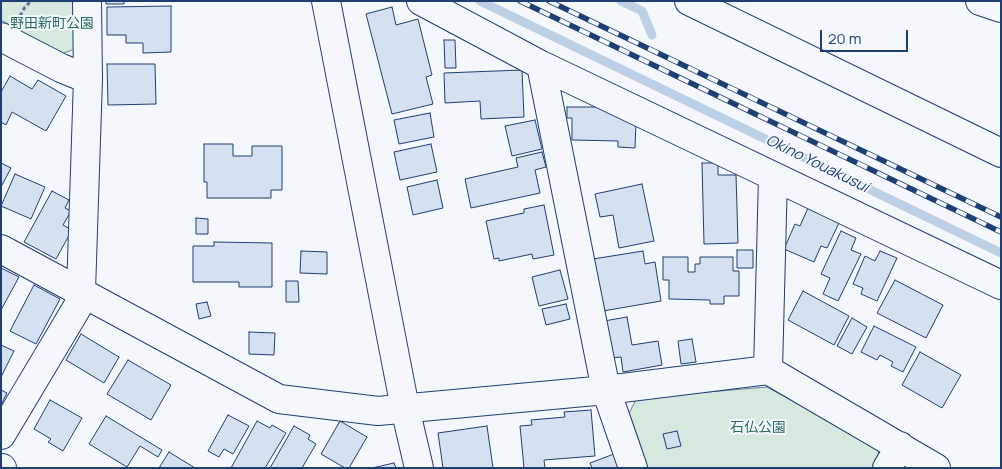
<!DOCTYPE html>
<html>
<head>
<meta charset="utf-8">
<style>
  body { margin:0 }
  #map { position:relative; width:1002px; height:469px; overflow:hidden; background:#f4f7fb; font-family:Manrope,sans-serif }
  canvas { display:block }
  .frame { position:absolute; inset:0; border:2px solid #1d3f73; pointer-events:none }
  .scale { position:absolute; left:820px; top:30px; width:88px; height:22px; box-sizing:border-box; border:2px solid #1d3f73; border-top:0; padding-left:6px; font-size:15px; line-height:18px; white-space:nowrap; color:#1d3f73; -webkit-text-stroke:4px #f4f7fb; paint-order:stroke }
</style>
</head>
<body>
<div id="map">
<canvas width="1002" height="469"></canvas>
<div class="frame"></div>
<div class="scale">20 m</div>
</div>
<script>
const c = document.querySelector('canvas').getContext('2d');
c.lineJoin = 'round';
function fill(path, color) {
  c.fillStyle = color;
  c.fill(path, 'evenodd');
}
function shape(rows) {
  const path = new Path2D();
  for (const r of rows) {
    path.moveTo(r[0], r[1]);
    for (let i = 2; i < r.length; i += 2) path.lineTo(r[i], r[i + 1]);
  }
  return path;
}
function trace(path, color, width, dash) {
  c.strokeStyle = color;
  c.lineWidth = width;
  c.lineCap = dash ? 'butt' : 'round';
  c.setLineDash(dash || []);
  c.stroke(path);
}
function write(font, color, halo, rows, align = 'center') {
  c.font = font + ' Manrope,"Noto Sans JP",sans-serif';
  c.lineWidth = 4;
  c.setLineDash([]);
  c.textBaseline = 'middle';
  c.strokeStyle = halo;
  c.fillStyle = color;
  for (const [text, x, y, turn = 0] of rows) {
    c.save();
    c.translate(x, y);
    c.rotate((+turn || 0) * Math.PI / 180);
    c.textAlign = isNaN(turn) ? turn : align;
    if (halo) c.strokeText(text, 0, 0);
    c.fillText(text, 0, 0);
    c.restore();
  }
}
const green = shape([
  [1,1,75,1,75,49,61,54,1,20,1,1],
  [767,387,878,447,881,464,878,468,648,468,629,413,637,398,767,387]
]);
const stream = shape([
  [480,1,1001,253],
  [621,1,642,11,652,35]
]);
const building = shape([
  [106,1,124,1,124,4,106,4,106,1],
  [171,6,171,52,143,53,143,43,126,43,126,35,107,35,107,7,171,6],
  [392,7,396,25,418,19,432,75,426,77,433,104,392,114,366,14,392,7],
  [444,40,455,40,456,68,445,68,444,40],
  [107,64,155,64,156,104,108,105,107,64],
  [522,70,524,117,481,119,480,101,445,103,444,73,522,70],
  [10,76,32,89,38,80,66,96,46,131,12,112,6,125,1,122,1,92,10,76],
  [567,107,603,107,636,122,635,148,618,147,618,141,572,140,572,118,567,118,567,107],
  [430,113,434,137,399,144,394,120,430,113],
  [535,120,542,149,512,156,505,126,535,120],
  [204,144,233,144,233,156,252,156,252,146,282,146,282,190,271,190,271,198,207,198,207,182,204,182,204,144],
  [431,144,437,172,400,180,394,152,431,144],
  [542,152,546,167,535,170,540,193,471,208,465,179,518,167,516,158,542,152],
  [1,163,11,168,1,187,1,163],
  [702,163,718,163,718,175,736,175,738,243,704,244,702,163],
  [15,174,45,187,31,219,1,206,15,174],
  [437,180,443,208,413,215,407,187,437,180],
  [642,184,654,241,619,248,613,215,600,217,595,194,642,184],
  [52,191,69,200,65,208,71,211,63,225,72,230,56,259,24,242,52,191],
  [544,205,554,255,533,259,532,254,499,261,499,258,494,259,486,221,524,213,524,209,544,205],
  [808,208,839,223,827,248,821,246,814,262,784,249,795,224,800,226,808,208],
  [196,218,208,219,208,234,196,234,196,218],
  [841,231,856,238,851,250,861,254,838,301,823,294,830,278,821,274,841,231],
  [214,242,272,243,272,287,239,287,239,282,193,282,193,246,214,246,214,242],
  [737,250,753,250,753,268,737,268,737,250],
  [301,251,327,252,327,274,300,273,301,251],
  [643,251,645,264,655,262,661,301,603,311,593,259,643,251],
  [880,251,897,258,877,301,861,294,863,288,853,284,865,256,875,261,880,251],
  [663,257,688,257,688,272,695,272,695,264,700,264,700,257,733,257,733,271,739,271,739,296,724,296,724,304,710,304,710,300,669,299,669,280,663,280,663,257],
  [1,268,19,277,1,310,1,268],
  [560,270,568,299,539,306,532,277,560,270],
  [895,280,943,305,926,338,877,313,895,280],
  [286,281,298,281,299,302,286,302,286,281],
  [34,285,60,299,36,344,10,331,34,285],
  [803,291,849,316,834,345,788,320,803,291],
  [207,302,211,316,199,319,196,304,207,302],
  [566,304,570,319,546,325,542,309,566,304],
  [627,317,632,345,658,341,662,365,623,372,621,357,610,358,604,321,627,317],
  [852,318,867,327,852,354,837,346,852,318],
  [874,326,916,347,903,372,891,366,893,362,880,355,877,360,861,352,874,326],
  [249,332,275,333,274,355,249,354,249,332],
  [81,334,119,357,104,383,66,360,81,334],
  [692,339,696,362,681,364,678,341,692,339],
  [1,345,14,351,1,377,1,345],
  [920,352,961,375,942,408,902,385,920,352],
  [128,360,171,385,151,420,107,394,128,360],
  [1,390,7,393,1,405,1,390],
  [50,400,82,418,63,451,48,442,51,439,34,429,50,400],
  [591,410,595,456,544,460,545,468,524,468,520,426,532,425,531,420,565,417,564,412,591,410],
  [228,415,249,426,233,454,224,449,219,457,208,451,228,415],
  [106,416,162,450,158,457,140,446,127,467,89,444,106,416],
  [257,421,270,428,272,425,286,433,265,468,231,468,257,421],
  [340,421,367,437,349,468,345,468,321,454,340,421],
  [294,426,310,435,308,439,316,444,302,468,270,468,294,426],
  [487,426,493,468,443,468,438,433,487,426],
  [677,431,681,446,667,449,663,434,677,431],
  [169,452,195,468,159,468,169,452],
  [614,454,619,468,592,468,590,463,614,454],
  [394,463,396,468,372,468,394,463]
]);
const path = shape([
  [20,16,25,7,31,1]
]);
const minor = shape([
  [326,1,405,408,419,468],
  [421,1,541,65,1001,285],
  [689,1,1001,153],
  [980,1,1001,8],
  [1,37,61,68,88,79],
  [541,65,606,390,633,468],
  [1,249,279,399,378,411,606,390,768,370,773,177],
  [768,370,936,468],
  [1,435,78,306,81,291,88,79,87,1],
  [887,468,900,446]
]);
const major = shape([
  [1,468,2,468]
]);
const rail = shape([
  [520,1,1001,232],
  [549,1,1001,217]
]);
const parkNames = [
  ["野田新町公園",52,24],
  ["石仏公園",758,428]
];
const waterNames = [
  ["Okino Youakusui",817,164,26]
];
fill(green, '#d7e8df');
trace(green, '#687fa3', 1);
trace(stream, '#bed0e5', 9);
fill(building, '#d5e0f0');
trace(building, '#1d3f73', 1);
trace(minor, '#1d3f73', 30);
trace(major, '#1d3f73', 30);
trace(path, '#5e769c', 3, [4, 2.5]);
trace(minor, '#f4f7fb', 28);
trace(major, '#f4f7fb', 28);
trace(rail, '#1d3f73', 5.5);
trace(rail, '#f4f7fb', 4, [11]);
write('14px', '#2c6c60', '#f4f7fb', parkNames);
write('italic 15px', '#1d3f73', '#f4f7fb', waterNames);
</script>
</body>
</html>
